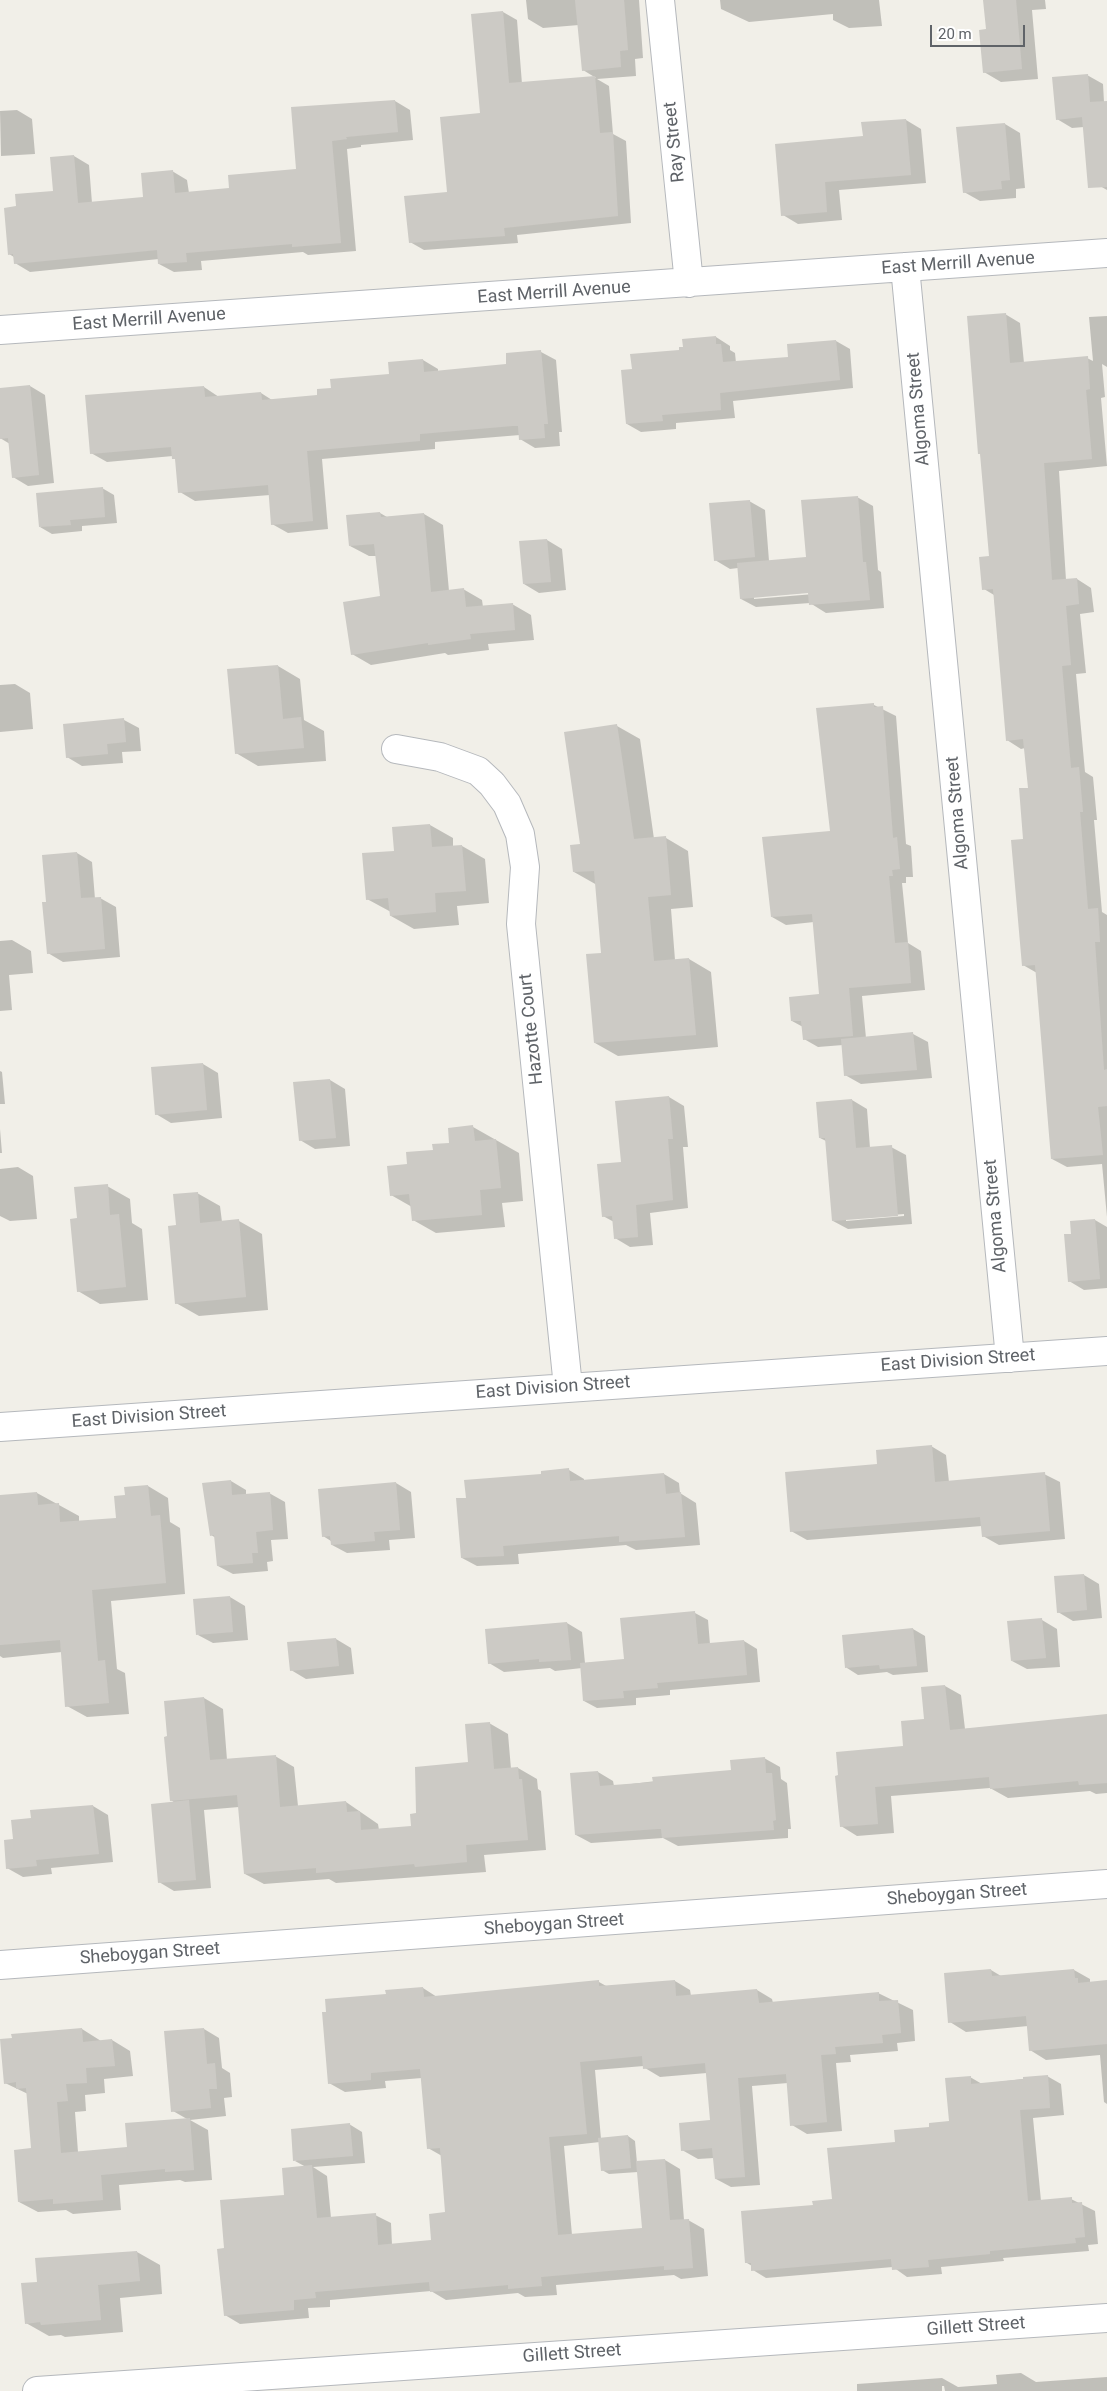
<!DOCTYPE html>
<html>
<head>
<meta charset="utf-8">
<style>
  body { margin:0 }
  #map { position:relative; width:1107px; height:2391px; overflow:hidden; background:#f1efe8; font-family:Roboto,sans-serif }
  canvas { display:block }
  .scale { position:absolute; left:930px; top:25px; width:95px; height:22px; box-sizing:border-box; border:2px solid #5f6368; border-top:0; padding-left:6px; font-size:15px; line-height:18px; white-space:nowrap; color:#5f6368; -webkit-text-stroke:4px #fff; paint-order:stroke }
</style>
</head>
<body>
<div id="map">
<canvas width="1107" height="2391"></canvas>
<div class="scale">20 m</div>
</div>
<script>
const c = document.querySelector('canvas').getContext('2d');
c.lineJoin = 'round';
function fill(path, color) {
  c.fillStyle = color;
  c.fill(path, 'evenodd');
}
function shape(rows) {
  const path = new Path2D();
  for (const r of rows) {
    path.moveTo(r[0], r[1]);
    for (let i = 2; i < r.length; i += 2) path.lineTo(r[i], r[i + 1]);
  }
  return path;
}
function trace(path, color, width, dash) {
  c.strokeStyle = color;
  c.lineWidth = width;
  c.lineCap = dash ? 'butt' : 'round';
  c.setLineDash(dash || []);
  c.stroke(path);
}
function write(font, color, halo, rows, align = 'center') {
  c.font = font + ' Roboto,sans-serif';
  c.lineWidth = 4.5;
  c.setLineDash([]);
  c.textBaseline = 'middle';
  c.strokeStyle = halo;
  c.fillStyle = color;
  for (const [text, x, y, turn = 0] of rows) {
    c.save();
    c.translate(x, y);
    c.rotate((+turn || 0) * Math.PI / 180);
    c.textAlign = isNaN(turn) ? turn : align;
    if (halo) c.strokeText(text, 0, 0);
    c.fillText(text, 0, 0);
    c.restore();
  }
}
const shadow = shape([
  [526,0,639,0,643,58,635,59,636,76,597,79,609,86,613,134,626,141,631,223,517,235,518,243,424,250,410,242,448,193,481,114,503,12,517,20,522,84,596,78,583,70,579,25,543,28,528,19],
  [720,0,879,0,882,26,849,28,833,20,833,14,749,22,721,9],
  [984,0,1045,0,1046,9,1032,10,1038,79,1001,82,984,72,987,30],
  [1087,75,1103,84,1104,102,1107,102,1107,190,1100,186,1084,127,1072,128,1057,119],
  [395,101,410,110,413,140,361,145,361,147,347,149,356,251,308,255,303,252,201,261,202,270,174,272,159,264,159,259,30,272,15,263,14,257,9,254,17,208,55,192,74,156,89,165,92,203,144,198,172,171,187,180,189,193,230,189,297,170,292,109],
  [17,110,32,119,35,154,1,156,0,111],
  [906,120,921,129,926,183,839,190,842,220,798,224,783,215,864,137],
  [1005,124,1020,133,1025,188,1016,189,1016,198,980,201,964,192],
  [1005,314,1020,323,1024,363,1087,358,1093,361,1089,317,1107,316,1107,367,1102,364,1105,397,1101,398,1107,466,1059,471,1066,580,1077,579,1091,588,1094,612,1080,614,1086,673,1076,674,1085,772,1093,777,1097,820,1094,820,1102,912,1107,915,1107,1217,1102,1164,1067,1167,1052,1159,1037,973,1023,965,1025,840,1029,789,1025,748,1021,749,1007,740,994,595,984,589,990,557],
  [716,337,730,346,730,350,735,353,736,363,790,358,836,341,850,349,853,388,733,401,735,418,676,423,676,429,641,432,627,424,633,370],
  [541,352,556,360,562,432,559,432,560,446,535,448,520,439,520,435,435,442,435,449,322,459,328,529,288,533,272,524,270,495,195,501,180,492,177,460,173,456,107,462,91,453,204,387,219,397,261,393,272,400,319,396,332,389,390,375,423,360,438,369,438,372,508,366],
  [30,386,45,395,54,483,28,486,13,477,10,444,0,438,0,389],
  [102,488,114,495,117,523,82,526,82,531,52,534,40,527],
  [857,497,873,506,878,570,881,572,884,608,826,613,810,603,756,607,741,599,738,568,730,569,715,560,749,501,765,510,769,561,807,558],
  [814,592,814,594,754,599,754,597],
  [380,513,387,517,424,514,443,525,449,591,463,589,482,600,483,607,512,604,531,615,534,640,488,644,489,650,448,655,445,653,371,665,352,654,381,597,377,556,369,556,350,546],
  [547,540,562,549,566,590,539,593,524,584],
  [278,666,300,679,304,720,324,731,326,761,258,766,236,753],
  [15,684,30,693,33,729,0,732,0,685],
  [874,705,896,716,906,844,911,846,913,877,906,877,906,883,902,883,908,943,921,951,925,990,862,996,866,1038,913,1034,928,1042,932,1078,861,1084,845,1075,843,1045,818,1047,804,1039,803,1027,792,1021,820,995,814,922,786,925,772,917,831,833],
  [124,720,139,728,141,751,122,752,123,763,82,766,67,757],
  [617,726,640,739,654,839,666,838,688,851,693,907,671,909,675,960,689,959,711,972,718,1047,618,1056,595,1043,603,954,597,885,574,872],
  [430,825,453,838,453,847,462,846,485,859,489,903,457,906,459,925,414,929,391,916,391,912,367,899,396,852],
  [77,853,92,862,95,899,100,898,116,907,120,957,63,962,48,953,48,903],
  [12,940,31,951,33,973,9,975,12,1010,0,1011,0,941],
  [203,1064,218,1073,222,1118,171,1123,156,1114],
  [0,1071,2,1072,5,1104,0,1104],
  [330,1080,345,1089,350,1146,315,1149,300,1140],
  [669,1097,684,1106,688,1147,683,1147,688,1208,650,1213,653,1245,630,1247,615,1238,614,1222,603,1216,622,1163],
  [852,1100,867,1109,870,1148,891,1147,906,1155,912,1224,848,1229,833,1221,826,1141,820,1138],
  [904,1214,904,1216,846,1221,846,1219],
  [473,1127,519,1153,523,1201,502,1203,505,1227,436,1233,413,1220,412,1207,391,1195,408,1165,450,1144],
  [0,1129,2,1153,0,1153],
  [18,1167,33,1176,37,1219,10,1221,0,1216,0,1169],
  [107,1186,130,1199,132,1223,142,1229,148,1300,100,1304,78,1291,78,1219],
  [197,1193,220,1206,222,1222,239,1221,262,1234,268,1310,199,1316,176,1303,177,1226],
  [1095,1220,1107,1227,1107,1288,1084,1290,1069,1281,1072,1235],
  [931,1446,946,1455,949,1482,1044,1474,1060,1482,1065,1539,999,1545,983,1536,982,1526,807,1540,791,1531,878,1465],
  [569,1470,584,1479,584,1481,664,1474,679,1483,680,1493,696,1503,700,1545,636,1550,626,1545,518,1554,519,1564,477,1566,462,1558,467,1499,543,1475],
  [231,1481,246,1490,246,1495,269,1493,285,1502,288,1539,271,1540,273,1561,267,1562,268,1571,233,1574,218,1566,216,1538,211,1535],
  [396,1483,411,1492,415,1538,389,1540,390,1550,347,1553,332,1545,331,1541,323,1536],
  [148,1486,168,1498,170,1522,180,1528,185,1594,111,1601,117,1669,125,1673,129,1714,87,1717,67,1706,62,1652,3,1658,0,1656,0,1496,37,1493,79,1516,79,1522,117,1519,126,1496],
  [1084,1575,1099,1584,1102,1618,1073,1621,1058,1612],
  [230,1597,245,1606,248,1640,213,1643,198,1635],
  [695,1613,708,1620,710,1644,744,1641,757,1649,760,1682,670,1690,670,1695,636,1698,636,1705,597,1708,584,1701,582,1668,555,1671,550,1668,504,1672,489,1663,486,1630,567,1623,582,1632,585,1663,625,1660],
  [1042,1620,1057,1629,1060,1667,1027,1669,1012,1661],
  [913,1629,925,1636,928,1672,893,1675,887,1672,858,1675,847,1668,844,1636],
  [336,1639,351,1648,354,1674,306,1679,291,1670],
  [945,1686,961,1695,965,1729,1107,1716,1107,1793,1096,1794,1090,1791,1008,1798,990,1788,891,1796,894,1833,857,1836,841,1826,925,1720],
  [204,1698,223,1709,227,1760,275,1756,294,1767,298,1806,346,1802,378,1824,379,1830,412,1827,417,1814,470,1763,489,1723,508,1734,511,1769,518,1768,537,1779,538,1789,541,1791,546,1850,484,1855,486,1872,336,1883,329,1879,264,1884,245,1874,239,1807,204,1810,211,1888,174,1891,159,1882,175,1803,171,1800,166,1702],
  [764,1758,780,1767,781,1779,787,1783,791,1829,788,1829,788,1838,678,1846,663,1838,591,1843,576,1835,571,1775,598,1772,613,1781,614,1786,732,1772],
  [93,1806,108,1815,113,1862,51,1868,52,1874,23,1877,7,1868,14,1840,33,1820],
  [991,1970,1001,1976,1074,1970,1090,1979,1090,1983,1107,1981,1107,2104,1104,2102,1100,2055,1046,2060,1030,2050,1028,2026,966,2032,950,2022],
  [675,1981,690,1990,691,1996,757,1990,772,1999,773,2003,878,1993,913,2010,915,2041,897,2043,898,2051,850,2055,851,2062,836,2063,842,2131,807,2134,792,2125,788,2083,752,2086,760,2185,731,2187,716,2179,714,2158,698,2159,682,2150,711,2121,707,2073,660,2077,645,2068,644,2066,595,2070,601,2139,628,2136,635,2141,637,2163,665,2160,680,2169,684,2220,688,2220,704,2229,708,2276,681,2279,674,2275,556,2285,557,2295,525,2297,518,2293,446,2300,431,2291,330,2300,330,2307,308,2308,309,2318,240,2324,225,2315,225,2249,285,2196,306,2167,295,2161,349,2124,362,2132,365,2163,313,2167,327,2176,331,2218,375,2215,391,2223,392,2245,433,2241,447,2214,442,2156,428,2148,422,2078,385,2081,386,2088,345,2092,329,2083,387,1995,423,1988,437,1997,599,1982,608,1987],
  [600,2142,602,2170,609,2174,638,2172,643,2229,572,2235,564,2146],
  [82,2029,101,2041,112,2040,130,2051,133,2076,104,2079,105,2093,85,2095,86,2111,75,2112,78,2152,128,2148,187,2119,173,2111,204,2029,219,2038,222,2068,230,2073,232,2097,224,2098,226,2116,190,2120,208,2130,212,2180,185,2182,180,2180,119,2185,121,2210,73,2214,66,2210,38,2212,19,2202,33,2149,28,2094,5,2083],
  [1047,2076,1061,2084,1064,2115,1033,2118,1041,2201,1071,2199,1095,2211,1098,2244,1088,2245,1089,2251,1003,2258,1004,2261,941,2267,942,2274,907,2277,893,2267,766,2278,753,2270,752,2266,747,2263,814,2206,833,2200,896,2144,950,2122,970,2077,982,2084],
  [137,2252,160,2265,162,2294,120,2298,123,2332,65,2337,61,2335,49,2336,26,2323,38,2283],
  [1021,2373,1036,2382,1107,2377,1107,2391,945,2391,944,2386,942,2386,942,2391,857,2391,857,2384,942,2378,958,2387,997,2384,996,2375]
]);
const building = shape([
  [575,0,624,0,628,50,620,51,621,67,582,71],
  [983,0,1016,0,1022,69,983,73,979,30,986,29],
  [503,11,509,83,595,76,600,133,613,132,618,216,504,228,505,236,409,243,404,196,447,192,440,117,480,113,471,14],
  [1088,74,1090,102,1107,101,1107,187,1088,188,1082,117,1056,120,1052,77],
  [395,100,398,132,346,137,347,139,332,141,341,243,292,247,292,244,186,253,187,262,158,264,157,250,14,264,13,254,8,255,4,208,16,206,15,194,53,191,50,157,74,155,78,203,143,197,141,173,173,170,175,193,229,188,228,175,296,169,291,107],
  [906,119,911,175,825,182,827,212,781,216,775,144,863,136,861,122],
  [1005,123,1010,180,1001,181,1002,189,963,193,956,127],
  [1006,313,1010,363,1088,356,1090,389,1086,390,1092,459,1044,463,1052,580,1077,578,1079,604,1066,606,1071,665,1062,666,1071,768,1079,767,1083,812,1080,812,1088,909,1098,908,1100,942,1095,942,1104,1070,1107,1069,1107,1106,1098,1107,1103,1155,1051,1159,1035,965,1022,966,1011,840,1023,839,1019,788,1028,788,1023,739,1006,741,993,589,982,590,979,557,989,556,980,454,978,454,967,316],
  [716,336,716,344,721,344,723,362,788,357,787,344,836,340,840,380,720,393,721,410,662,415,663,421,626,424,621,370,632,369,630,354,679,350,679,347,683,347,682,339],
  [541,350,548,424,544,424,545,438,519,440,518,426,512,426,420,434,420,441,307,451,313,521,271,525,268,485,178,493,175,459,172,459,171,447,90,454,85,395,204,386,205,397,261,392,262,400,317,395,317,389,331,388,330,379,389,374,388,362,423,359,424,372,506,364,506,353],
  [30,385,39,475,12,478,8,438,0,439,0,388],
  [103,487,105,517,70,520,71,525,39,527,36,493],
  [858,496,863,562,866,562,870,600,809,605,808,593,740,599,737,563,806,557,801,500],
  [750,500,755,557,714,561,709,503],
  [380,512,381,517,424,513,431,592,464,588,466,607,513,603,515,630,470,634,471,639,428,645,428,643,351,655,343,602,380,596,374,544,349,546,346,515],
  [547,539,551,582,523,584,519,541],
  [278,665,283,719,301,717,304,748,235,754,227,669],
  [874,703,874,707,883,706,893,838,897,837,900,869,892,870,893,876,889,876,895,943,908,942,911,983,849,988,853,1036,803,1040,801,1021,791,1021,789,997,819,994,812,914,771,917,762,837,830,831,816,708],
  [124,718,126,742,107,744,108,754,66,758,63,724],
  [617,724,634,839,666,836,671,895,648,897,654,961,689,958,696,1035,594,1043,586,954,601,953,594,871,573,872,570,845,580,844,564,732],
  [430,824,432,847,462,845,466,891,435,893,436,912,390,916,388,898,366,900,362,853,394,851,392,827],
  [77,852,81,898,101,897,105,949,47,954,42,902,46,902,42,855],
  [913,1032,917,1070,844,1076,841,1039],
  [203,1063,207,1110,155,1115,151,1067],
  [330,1079,336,1138,299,1141,293,1082],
  [669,1096,673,1139,668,1139,673,1200,636,1205,638,1237,614,1239,612,1216,602,1217,597,1164,621,1162,615,1101],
  [852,1099,856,1148,892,1145,898,1216,832,1221,825,1138,819,1138,816,1102],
  [473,1125,475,1141,496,1139,501,1188,480,1190,482,1215,412,1221,409,1194,390,1196,387,1166,407,1164,406,1152,433,1150,432,1144,449,1143,448,1128],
  [108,1184,110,1215,119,1214,126,1287,77,1292,70,1219,77,1218,74,1187],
  [198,1192,200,1223,239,1219,246,1297,175,1304,168,1226,176,1225,173,1194],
  [1095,1219,1100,1279,1068,1282,1064,1234,1071,1234,1070,1221],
  [932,1445,935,1482,1045,1472,1050,1531,982,1537,980,1517,790,1532,785,1472,877,1464,876,1450],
  [569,1468,570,1481,664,1473,666,1494,681,1492,685,1537,619,1542,619,1536,503,1546,504,1556,461,1558,456,1498,466,1498,464,1480,541,1474,541,1471],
  [231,1480,232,1495,270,1492,273,1530,256,1532,258,1553,252,1553,253,1563,217,1566,214,1535,210,1536,202,1483],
  [396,1482,400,1530,374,1532,375,1541,331,1545,330,1536,322,1537,318,1489],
  [148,1485,151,1516,160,1515,166,1583,92,1590,98,1661,105,1660,109,1703,65,1707,60,1640,0,1645,0,1495,37,1492,38,1505,59,1503,60,1522,116,1518,114,1496,125,1495,124,1487],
  [1084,1574,1087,1610,1057,1613,1054,1576],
  [230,1596,233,1632,196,1635,193,1599],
  [695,1611,698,1644,744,1640,747,1675,657,1683,658,1688,623,1691,624,1698,583,1701,580,1663,624,1659,620,1618],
  [1042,1618,1046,1658,1011,1661,1007,1621],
  [567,1622,571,1660,539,1662,539,1659,488,1664,485,1629],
  [913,1628,917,1666,880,1669,879,1665,845,1668,842,1635],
  [336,1638,339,1666,290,1671,287,1642],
  [945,1685,950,1730,1107,1714,1107,1783,1079,1785,1078,1781,990,1789,989,1777,875,1787,878,1824,840,1827,835,1776,838,1775,836,1752,903,1746,901,1721,924,1719,921,1687],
  [204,1697,210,1760,276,1755,280,1807,346,1801,347,1812,360,1811,361,1830,411,1826,410,1814,416,1813,415,1767,468,1762,465,1724,490,1722,494,1769,518,1767,519,1779,522,1779,528,1840,466,1845,467,1862,415,1867,414,1864,316,1873,316,1868,244,1874,237,1795,170,1801,164,1737,167,1736,164,1701],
  [765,1757,766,1773,772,1773,776,1820,773,1821,774,1830,662,1838,661,1829,657,1829,575,1835,570,1773,598,1771,600,1786,653,1782,652,1777,731,1770,730,1760],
  [189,1800,196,1880,158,1883,151,1804],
  [93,1805,99,1854,36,1860,37,1866,6,1869,4,1840,13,1839,11,1820,31,1818,30,1810],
  [991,1969,992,1976,1074,1969,1075,1978,1078,1978,1078,1983,1107,1980,1107,2044,1029,2051,1026,2016,948,2023,944,1973],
  [599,1980,599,1986,675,1980,676,1996,757,1989,759,2003,879,1992,879,2001,898,2000,901,2033,882,2035,883,2043,835,2047,836,2054,821,2055,827,2122,790,2126,786,2074,738,2078,745,2177,715,2179,712,2148,681,2151,679,2123,710,2120,705,2063,643,2069,642,2056,580,2062,587,2134,549,2137,558,2235,642,2228,636,2161,665,2159,670,2220,689,2219,693,2268,664,2270,664,2266,541,2277,542,2286,508,2289,508,2285,430,2292,429,2282,315,2292,316,2298,294,2300,294,2310,224,2316,217,2249,224,2248,220,2200,284,2195,282,2168,312,2165,317,2218,376,2213,378,2245,431,2240,429,2214,445,2212,440,2148,427,2149,420,2069,371,2073,371,2080,328,2084,322,2012,326,2012,325,1999,386,1994,385,1990,423,1987,424,1997],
  [82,2028,83,2042,112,2039,115,2066,86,2068,87,2083,66,2084,68,2101,57,2102,61,2153,127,2147,125,2123,190,2118,194,2170,165,2172,165,2169,101,2175,103,2200,53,2204,53,2199,18,2202,14,2150,31,2148,26,2088,16,2089,16,2082,4,2084,0,2039,12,2038,11,2034],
  [204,2028,207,2064,215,2063,217,2089,209,2089,211,2108,171,2112,164,2031],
  [1048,2075,1050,2108,1020,2110,1028,2201,1072,2197,1072,2203,1082,2202,1085,2237,1075,2238,1076,2243,990,2251,990,2254,928,2260,929,2267,892,2270,891,2259,751,2271,751,2263,745,2263,741,2211,813,2205,812,2201,832,2199,827,2148,895,2142,894,2130,929,2127,929,2123,949,2121,945,2078,971,2076,971,2084,1023,2079,1023,2077],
  [350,2123,353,2156,293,2161,291,2129],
  [628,2135,631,2168,601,2171,598,2138],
  [137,2251,140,2281,98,2285,101,2320,41,2325,40,2322,25,2324,21,2283,37,2282,35,2258]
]);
const street = shape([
  [660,0,689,283],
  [905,267,1010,1358],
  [0,330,1107,253],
  [396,749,440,757,478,771,492,784,507,804,520,834,525,867,521,924,568,1387],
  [0,1427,1107,1351],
  [0,1965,1107,1884],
  [37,2391,1107,2318]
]);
const streetNames = [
  ["Ray Street",675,142,-96],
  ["East Merrill Avenue",958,264,-4],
  ["East Merrill Avenue",554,293,-4],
  ["East Merrill Avenue",149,320,-4],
  ["Algoma Street",919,409,-95],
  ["Algoma Street",958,813,-95],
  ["Hazotte Court",532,1029,-96],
  ["Algoma Street",996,1216,-95],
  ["East Division Street",958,1361,-4],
  ["East Division Street",553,1388,-4],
  ["East Division Street",149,1417,-4],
  ["Sheboygan Street",957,1895,-4],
  ["Sheboygan Street",554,1925,-4],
  ["Sheboygan Street",150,1954,-4],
  ["Gillett Street",976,2327,-4],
  ["Gillett Street",572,2354,-4]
];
fill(shadow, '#0003');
fill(building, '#cccac5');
trace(street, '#b5b8bc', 30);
trace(street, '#fff', 28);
write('18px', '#5f6368', '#fff', streetNames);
</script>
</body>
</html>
